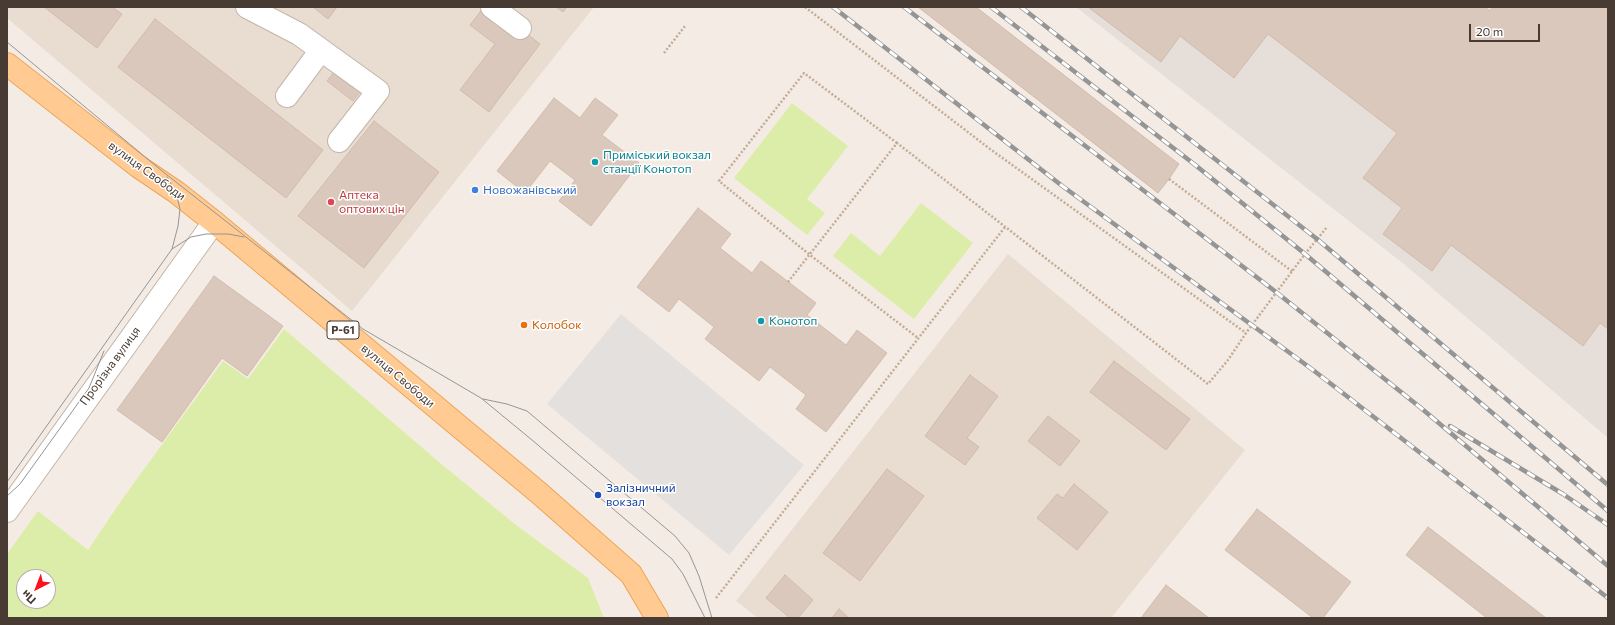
<!DOCTYPE html>
<html>
<head>
<meta charset="utf-8">
<style>
  body { margin:0 }
  #map { position:relative; width:1615px; height:625px; overflow:hidden; background:#f4ece4; font-family:Commissioner,sans-serif }
  canvas { display:block }
  .frame { position:absolute; inset:0; border:8px solid #473b33; pointer-events:none }
  .north { position:absolute; left:16px; top:569px; width:40px; height:40px; box-sizing:border-box; background:#fff; border:1px solid #b5b1ad; border-radius:50%; rotate:222deg; font-size:11px; font-weight:700; line-height:16px; text-align:center; color:#473b33 }
  .north::after { content:''; display:block; margin:auto; width:14px; height:18px; background:#ff101a; clip-path:polygon(50% 0,100% 100%,50% 72%,0 100%) }
  .scale { position:absolute; left:1469px; top:24px; width:71px; height:18px; box-sizing:border-box; border:2px solid #473b33; border-top:0; padding-left:5px; font-size:12px; line-height:14px; white-space:nowrap; color:#473b33; -webkit-text-stroke:3px #fff; paint-order:stroke }
</style>
</head>
<body>
<div id="map">
<canvas width="1615" height="625"></canvas>
<div class="frame"></div>
<div class="north">Пн</div>
<div class="scale">20 m</div>
</div>
<script>
const c = document.querySelector('canvas').getContext('2d');
c.lineJoin = 'round';
function fill(path, color) {
  c.fillStyle = color;
  c.fill(path, 'evenodd');
}
function shape(rows) {
  const path = new Path2D();
  for (const r of rows) {
    path.moveTo(r[0], r[1]);
    for (let i = 2; i < r.length; i += 2) path.lineTo(r[i], r[i + 1]);
  }
  return path;
}
function trace(path, color, width, dash) {
  c.strokeStyle = color;
  c.lineWidth = width;
  c.lineCap = dash ? 'butt' : 'round';
  c.setLineDash(dash || []);
  c.stroke(path);
}
function write(font, color, halo, rows, align = 'center') {
  c.font = font + ' Commissioner,sans-serif';
  c.lineWidth = 3;
  c.setLineDash([]);
  c.textBaseline = 'middle';
  c.strokeStyle = halo;
  c.fillStyle = color;
  for (const [text, x, y, turn = 0] of rows) {
    c.save();
    c.translate(x, y);
    c.rotate((+turn || 0) * Math.PI / 180);
    c.textAlign = isNaN(turn) ? turn : align;
    if (halo) c.strokeText(text, 0, 0);
    c.fillText(text, 0, 0);
    c.restore();
  }
}
const residential = shape([
  [7,7,594,7,352,311,7,18],
  [1008,254,1245,450,1111,618,758,618,736,601]
]);
const industrial = shape([
  [1076,7,1608,7,1608,438,1405,265]
]);
const green = shape([
  [792,103,848,146,807,199,825,213,807,235,734,178],
  [921,203,973,243,914,319,833,256,851,233,880,256],
  [284,329,440,463,516,525,588,578,604,618,7,618,7,554,38,511,88,550,123,498,223,361,248,379],
  [24,577,48,577,48,601,24,601]
]);
const parking = shape([
  [621,314,804,465,729,555,547,404]
]);
const building = shape([
  [44,7,112,7,122,14,97,48,44,7],
  [313,7,337,7,328,19,313,7],
  [484,7,492,7,540,44,489,112,460,90,495,44,470,25,484,7],
  [556,7,567,7,563,12,556,7],
  [918,7,976,7,1179,164,1169,179,1158,193,918,7],
  [1088,7,1484,7,1490,11,1493,7,1608,7,1608,329,1600,323,1583,346,1451,245,1432,271,1383,234,1402,208,1363,178,1397,133,1268,34,1234,78,1180,36,1161,62,1088,7],
  [155,19,323,150,286,198,118,67,155,19],
  [340,64,366,84,353,101,327,81,340,64],
  [554,98,580,118,595,98,618,115,602,135,639,163,591,226,559,201,575,180,550,161,525,193,497,171,554,98],
  [374,121,439,172,364,268,298,216,374,121],
  [698,208,731,234,720,248,752,273,761,261,816,303,807,315,846,345,857,330,887,353,826,432,796,409,806,395,770,367,759,381,705,339,714,327,679,299,669,312,637,287,698,208],
  [214,276,283,326,247,376,222,358,162,442,117,410,214,276],
  [1114,361,1190,419,1166,450,1090,392,1114,361],
  [970,375,998,396,967,438,979,447,965,465,925,436,970,375],
  [1048,416,1080,441,1060,466,1028,441,1048,416],
  [887,469,924,496,860,581,823,553,887,469],
  [1074,484,1108,512,1077,550,1037,518,1057,494,1063,498,1074,484],
  [1257,509,1351,582,1323,618,1313,618,1225,550,1257,509],
  [1428,527,1546,618,1487,618,1406,555,1428,527],
  [785,575,813,600,798,618,790,618,766,598,785,575],
  [1166,585,1209,618,1141,618,1166,585],
  [839,609,849,618,832,618,839,609]
]);
const path = shape([
  [805,7,990,149,1246,333],
  [664,53,685,26],
  [897,143,804,73,719,181,810,255,918,338],
  [1169,179,1293,272],
  [788,282,897,143,1208,384,1228,360,1246,333,1305,254,1327,227],
  [716,598,1005,227]
]);
const minor = shape([
  [247,7,299,34,378,91,339,141],
  [492,7,520,28],
  [287,96,321,50],
  [7,511,214,222]
]);
const major = shape([
  [7,64,139,167,176,192,214,222,539,493,631,574,657,618]
]);
const tram = shape([
  [7,42,162,171,363,329,481,398,532,440,672,559,683,574,705,618],
  [172,249,191,237,206,234,228,234,244,237],
  [483,399,507,404,527,411,675,536,689,553,699,576,712,618],
  [7,482,172,249,178,226,180,209,176,192,167,177],
  [7,496,20,484,89,388,104,351]
]);
const rail = shape([
  [833,7,1061,185,1313,370,1608,598],
  [904,7,1276,292,1421,408,1608,566],
  [991,7,1194,164,1305,254,1608,511],
  [1021,7,1317,239,1608,485],
  [1450,426,1563,494,1608,525]
]);
const markers = [
  [595,162,4,"#0f9aa8"],
  [475,190,4,"#3f7fe0"],
  [331,202,4,"#e0444e"],
  [761,321,4,"#0f9aa8"],
  [524,325,4,"#e8710a"],
  [598,495,4,"#1a4fb4"]
];
const shields = [
  [343,330,32]
];
const shieldNames = [
  ["Р-61",343,330]
];
const cultureNames = [
  ["Приміський вокзал",603,155],
  ["станції Конотоп",603,169],
  ["Конотоп",769,321]
];
const streetNames = [
  ["вулиця Свободи",147,171,36],
  ["Прорізна вулиця",110,366,-54],
  ["вулиця Свободи",398,376,40]
];
const shopNames = [
  ["Новожанівський",483,190]
];
const healthNames = [
  ["Аптека",339,195],
  ["оптових цін",339,209]
];
const foodNames = [
  ["Колобок",532,325]
];
const transitNames = [
  ["Залізничний",606,488],
  ["вокзал",606,502]
];
fill(residential, '#e9ddd2');
fill(industrial, '#e6ded9');
fill(green, '#dbeda9');
fill(parking, '#e4e0dd');
fill(building, '#dac8bc');
trace(building, '#d2bbab', 1);
trace(minor, '#c3b5a9', 24);
trace(major, '#efa457', 24);
trace(path, '#c4ab96', 2.5, [2, 2]);
trace(minor, '#fff', 22);
trace(major, '#ffcb92', 22);
trace(tram, '#959595', 1);
trace(rail, '#959595', 4.5);
trace(rail, '#fff', 3, [9]);
for (const [x, y, r, color] of markers) {
  const dot = new Path2D();
  dot.arc(x, y, r, 0, 2 * Math.PI);
  c.fillStyle = color;
  c.fill(dot);
  trace(dot, '#fff', 1.5);
}
for (const [x, y, w] of shields) {
  const box = new Path2D();
  box.roundRect(x - w / 2, y - 9, w, 18, 3);
  c.fillStyle = '#fff';
  c.fill(box);
  trace(box, '#473b33', 1);
}
write('bold 11px', '#473b33', null, shieldNames);
write('12px', '#0d838f', '#fff', cultureNames, 'left');
write('12px', '#473b33', '#fff', streetNames);
write('12px', '#366cbe', '#fff', shopNames, 'left');
write('12px', '#be3a42', '#fff', healthNames, 'left');
write('12px', '#c56008', '#fff', foodNames, 'left');
write('12px', '#164399', '#fff', transitNames, 'left');
</script>
</body>
</html>
